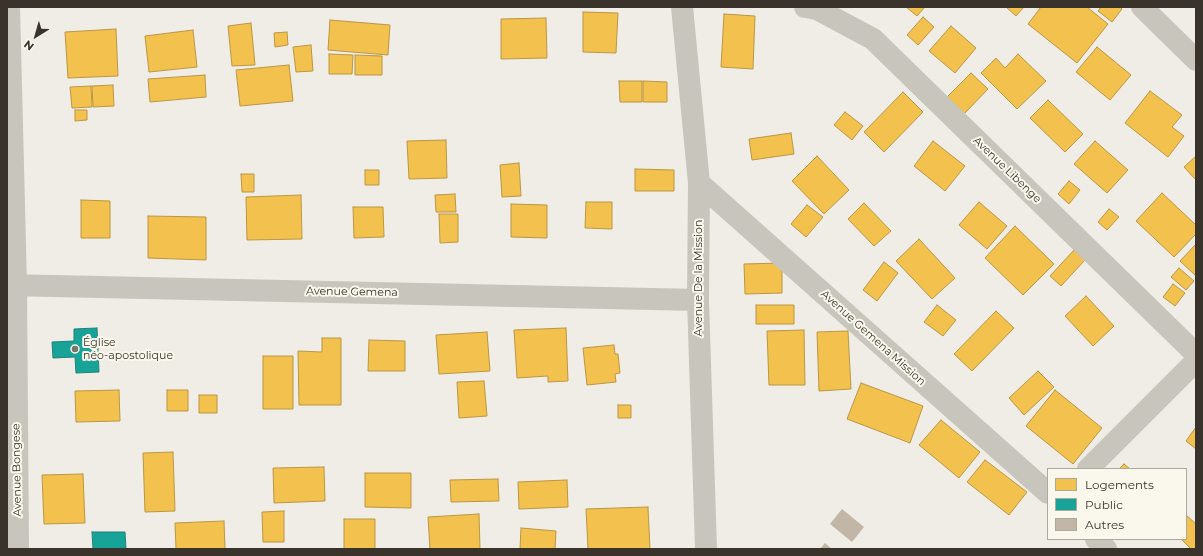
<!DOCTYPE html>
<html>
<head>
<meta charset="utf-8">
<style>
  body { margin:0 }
  #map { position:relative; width:1203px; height:556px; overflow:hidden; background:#efede5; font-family:Montserrat,sans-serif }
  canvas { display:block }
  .frame { position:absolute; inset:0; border:8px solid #3a332b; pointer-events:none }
  .legend { position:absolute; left:1047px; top:468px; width:140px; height:72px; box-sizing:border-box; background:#faf8ed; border:1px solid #ada99f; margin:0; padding:5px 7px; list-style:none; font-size:12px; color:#3a332b }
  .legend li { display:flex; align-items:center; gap:8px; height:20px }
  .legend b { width:20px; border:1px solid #ada99f }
  .north { position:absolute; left:16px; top:16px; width:40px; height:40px; -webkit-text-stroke:3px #faf8ed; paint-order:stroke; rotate:217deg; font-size:11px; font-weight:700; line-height:16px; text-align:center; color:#3a332b }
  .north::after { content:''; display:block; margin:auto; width:14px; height:18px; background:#3a332b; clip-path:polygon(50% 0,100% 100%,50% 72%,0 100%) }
</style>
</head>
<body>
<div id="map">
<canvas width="1203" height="556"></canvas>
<div class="frame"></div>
<ul class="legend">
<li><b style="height:11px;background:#f2c14e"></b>Logements</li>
<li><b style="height:11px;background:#17a398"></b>Public</li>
<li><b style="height:11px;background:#c2b6a7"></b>Autres</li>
</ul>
<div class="north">N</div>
</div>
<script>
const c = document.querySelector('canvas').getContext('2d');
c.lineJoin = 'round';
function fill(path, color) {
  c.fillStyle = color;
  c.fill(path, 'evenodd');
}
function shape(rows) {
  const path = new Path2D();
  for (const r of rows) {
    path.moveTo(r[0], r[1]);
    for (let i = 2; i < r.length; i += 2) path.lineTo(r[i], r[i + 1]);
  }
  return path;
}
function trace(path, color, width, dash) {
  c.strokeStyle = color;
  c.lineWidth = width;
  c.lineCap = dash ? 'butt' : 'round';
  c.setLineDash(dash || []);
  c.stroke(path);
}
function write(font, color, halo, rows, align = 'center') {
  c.font = font + ' Montserrat,sans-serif';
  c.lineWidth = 4;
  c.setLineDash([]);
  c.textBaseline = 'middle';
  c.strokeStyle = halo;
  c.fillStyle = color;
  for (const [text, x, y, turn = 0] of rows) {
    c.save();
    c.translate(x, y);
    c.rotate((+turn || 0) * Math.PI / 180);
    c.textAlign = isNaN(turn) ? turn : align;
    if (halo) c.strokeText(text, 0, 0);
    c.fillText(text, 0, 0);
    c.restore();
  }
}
const homes = shape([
  [906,7,925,7,917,16,906,7],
  [1006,7,1024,7,1016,16,1006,7],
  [1041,7,1087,7,1108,24,1077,63,1028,24,1041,7],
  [1101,7,1120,7,1122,9,1112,22,1098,11,1101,7],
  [583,12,618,13,616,53,583,52,583,12],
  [724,14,755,16,753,69,721,67,724,14],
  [923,17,934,27,918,45,907,35,923,17],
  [546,18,547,58,501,59,501,19,546,18],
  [330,20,390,25,388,55,328,50,330,20],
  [251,23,255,65,232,66,228,26,251,23],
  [951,26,976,48,955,73,929,51,951,26],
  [116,29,118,76,68,78,65,32,116,29],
  [193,30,197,67,149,72,145,36,193,30],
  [287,32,288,45,275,47,274,33,287,32],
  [311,45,313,71,296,72,293,47,311,45],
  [1097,47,1131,75,1110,100,1076,72,1097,47],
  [329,54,353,55,352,74,329,74,329,54],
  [1018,54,1046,81,1017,109,981,73,996,58,1005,68,1018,54],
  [355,55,382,56,382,75,355,75,355,55],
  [289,65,293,101,240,106,236,70,289,65],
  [971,73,988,89,964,114,947,97,971,73],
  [205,75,206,97,150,102,148,79,205,75],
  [619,81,642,81,642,102,620,102,619,81],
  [643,81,667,82,667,102,643,102,643,81],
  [113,85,114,106,93,107,92,86,113,85],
  [91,86,92,107,72,108,70,87,91,86],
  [1150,91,1182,115,1172,127,1184,136,1168,157,1125,123,1150,91],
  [903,92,923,112,884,152,864,132,903,92],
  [1048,100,1083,134,1065,152,1030,118,1048,100],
  [75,110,87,110,87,120,75,121,75,110],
  [845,112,863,126,852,140,834,125,845,112],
  [791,133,794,154,752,160,749,139,791,133],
  [446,140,447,178,409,179,407,141,446,140],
  [933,141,965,166,945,191,914,166,933,141],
  [1095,141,1128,170,1107,193,1074,164,1095,141],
  [817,156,849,190,824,214,792,181,817,156],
  [1196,156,1196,180,1184,167,1196,156],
  [519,163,521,196,502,197,500,165,519,163],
  [635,169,674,170,674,191,635,191,635,169],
  [365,170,379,170,379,185,365,185,365,170],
  [241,174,254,174,254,192,242,192,241,174],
  [1069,181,1080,190,1069,204,1058,194,1069,181],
  [1162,193,1196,225,1196,234,1174,257,1136,221,1162,193],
  [455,194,456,212,436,212,435,195,455,194],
  [301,195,302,239,247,240,246,197,301,195],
  [81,200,110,201,110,238,81,238,81,200],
  [586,202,612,202,612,229,585,228,586,202],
  [979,202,1007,226,987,249,959,225,979,202],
  [864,203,891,231,874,246,848,219,864,203],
  [511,204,547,205,547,238,511,237,511,204],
  [807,205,823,217,806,237,791,224,807,205],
  [353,207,383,207,384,237,354,238,353,207],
  [1109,209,1119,217,1107,230,1098,222,1109,209],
  [439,214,458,214,458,242,440,243,439,214],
  [148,216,206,217,206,260,148,258,148,216],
  [1015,226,1054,264,1023,295,985,258,1015,226],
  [919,239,955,278,932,299,896,261,919,239],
  [1196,244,1196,276,1180,261,1196,244],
  [1074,250,1085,260,1061,286,1050,276,1074,250],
  [884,262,898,273,877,301,863,290,884,262],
  [782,263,782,293,745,294,744,264,782,263],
  [1179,268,1194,281,1186,290,1171,277,1179,268],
  [1173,284,1185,293,1175,306,1163,297,1173,284],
  [1086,296,1114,326,1093,346,1065,316,1086,296],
  [756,305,794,305,794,324,756,324,756,305],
  [937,305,956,320,943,336,924,322,937,305],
  [996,311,1014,328,972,371,954,354,996,311],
  [566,328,568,381,548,382,548,376,517,378,514,330,566,328],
  [804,330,805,385,769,385,767,331,804,330],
  [848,331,851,389,819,391,817,332,848,331],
  [487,332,490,371,439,374,436,335,487,332],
  [322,338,341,338,341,405,299,405,298,351,322,352,322,338],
  [369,340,405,341,405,371,368,371,369,340],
  [614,345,615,354,618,354,620,373,615,374,616,382,587,385,583,348,614,345],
  [263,356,293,356,293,409,263,409,263,356],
  [1038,371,1054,387,1024,415,1009,398,1038,371],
  [484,381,487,416,459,418,457,382,484,381],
  [861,383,923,406,910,443,847,419,861,383],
  [119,390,120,421,76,422,75,391,119,390],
  [167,390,188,390,188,411,167,411,167,390],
  [1055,390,1102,428,1073,464,1026,426,1055,390],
  [199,395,217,395,217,413,199,413,199,395],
  [618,405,631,405,631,418,618,418,618,405],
  [941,420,980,452,959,478,919,445,941,420],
  [1196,427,1196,449,1186,441,1196,427],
  [173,452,175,511,145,512,143,453,173,452],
  [985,460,1027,492,1009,515,967,482,985,460],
  [1124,464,1130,469,1119,469,1124,464],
  [324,467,325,501,274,503,273,468,324,467],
  [365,473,411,473,411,508,365,507,365,473],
  [83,474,85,523,44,524,42,475,83,474],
  [498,479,499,501,451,502,450,480,498,479],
  [567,480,568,507,519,509,518,482,567,480],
  [648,507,650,549,588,549,586,509,648,507],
  [284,511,284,542,263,542,262,512,284,511],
  [479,514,480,549,430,549,428,517,479,514],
  [1186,515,1196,524,1196,549,1191,549,1181,539,1186,539,1186,515],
  [344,519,375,519,375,549,344,549,344,519],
  [224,521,225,549,176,549,175,523,224,521],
  [521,528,556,531,555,549,520,549,521,528]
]);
const public = shape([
  [97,328,99,372,76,373,75,357,53,358,52,342,74,341,74,329,97,328],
  [92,532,125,532,126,549,93,549,92,532]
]);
const building = shape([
  [842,509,864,527,852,542,830,524],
  [825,543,832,549,820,549]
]);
const street = shape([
  [9,7,16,284,18,549],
  [682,7,699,183,698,300,706,549],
  [805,7,817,9,873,39,1196,354],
  [1142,7,1196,60],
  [699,183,1048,493],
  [7,285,698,300],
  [1088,469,1196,361],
  [1096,539,1106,549]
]);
const markers = [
  [75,349,4,"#79746c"]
];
const streetNames = [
  ["Avenue Libenge",1007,170,44],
  ["Avenue De la Mission",699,278,-90],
  ["Avenue Gemena",352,292,1],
  ["Avenue Gemena Mission",873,338,42],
  ["Avenue Bongese",17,470,-91]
];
const poiNames = [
  ["Église",83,343],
  ["néo-apostolique",83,356]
];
fill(homes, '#f2c14e');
trace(homes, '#bb9644', 1);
fill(public, '#17a398');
trace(public, '#228177', 1);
fill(building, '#c2b6a7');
trace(street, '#c8c5bd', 22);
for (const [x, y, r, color] of markers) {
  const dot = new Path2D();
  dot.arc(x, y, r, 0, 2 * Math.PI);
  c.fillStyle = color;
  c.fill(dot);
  trace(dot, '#faf8ed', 1.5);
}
write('11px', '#3a332b', '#faf8ed', streetNames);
write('11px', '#3a332b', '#faf8ed', poiNames, 'left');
</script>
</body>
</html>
